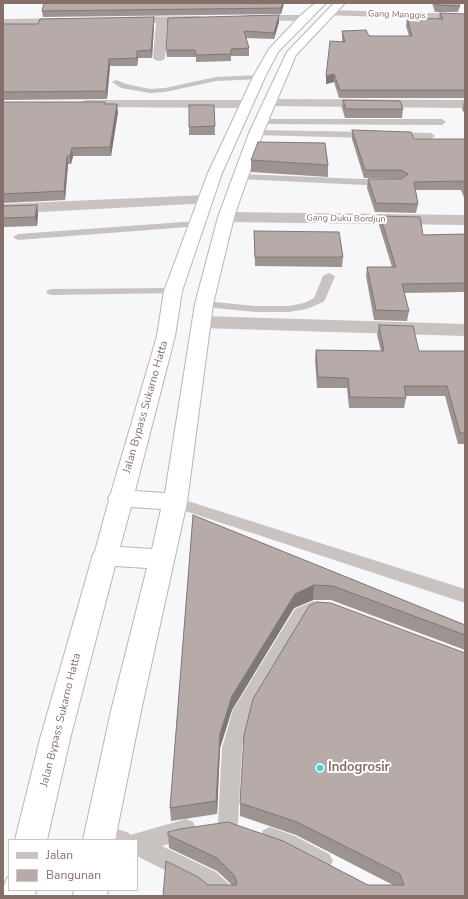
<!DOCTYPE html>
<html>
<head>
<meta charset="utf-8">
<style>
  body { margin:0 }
  #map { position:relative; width:468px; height:899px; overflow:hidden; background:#f7f7f9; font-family:"Nunito Sans",sans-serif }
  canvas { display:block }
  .frame { position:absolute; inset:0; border:4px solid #866f69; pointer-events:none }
  .legend { position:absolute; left:8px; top:839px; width:130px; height:52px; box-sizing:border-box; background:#fff; border:1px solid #cfc5c3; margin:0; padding:5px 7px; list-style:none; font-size:12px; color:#866f69 }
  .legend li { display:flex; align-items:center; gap:8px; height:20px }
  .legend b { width:20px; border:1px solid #cfc5c3 }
</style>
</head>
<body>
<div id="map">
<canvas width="468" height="899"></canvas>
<div class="frame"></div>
<ul class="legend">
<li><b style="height:5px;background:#c8c2c0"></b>Jalan</li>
<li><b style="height:11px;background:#b7aba9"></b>Bangunan</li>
</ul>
</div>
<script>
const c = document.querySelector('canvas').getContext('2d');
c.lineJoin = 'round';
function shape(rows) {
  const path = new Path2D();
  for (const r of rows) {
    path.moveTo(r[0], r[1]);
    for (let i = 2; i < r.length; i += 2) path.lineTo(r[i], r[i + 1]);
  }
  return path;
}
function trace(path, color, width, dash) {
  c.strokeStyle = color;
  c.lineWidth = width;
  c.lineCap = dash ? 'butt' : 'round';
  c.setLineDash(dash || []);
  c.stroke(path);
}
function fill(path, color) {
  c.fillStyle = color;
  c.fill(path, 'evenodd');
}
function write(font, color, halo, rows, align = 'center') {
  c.font = font + ' "Nunito Sans",sans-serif';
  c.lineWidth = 4;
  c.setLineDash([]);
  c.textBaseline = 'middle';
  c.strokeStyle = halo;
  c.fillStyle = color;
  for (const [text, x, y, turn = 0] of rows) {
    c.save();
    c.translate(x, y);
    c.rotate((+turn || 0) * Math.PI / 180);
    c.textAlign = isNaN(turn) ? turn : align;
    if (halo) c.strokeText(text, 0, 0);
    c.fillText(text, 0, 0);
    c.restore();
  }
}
const lane = shape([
  [259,75,263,77,262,79,216,81,165,92,150,93,121,88,112,82,116,80,126,84,150,89,165,88,216,77,259,75],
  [262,119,442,119,446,122,442,125,259,124,258,122,262,119],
  [256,130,370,132,374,135,370,138,253,135,252,133,253,131,256,130],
  [395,132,431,133,435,136,431,139,392,137,391,135,392,133,395,132],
  [241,174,386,180,391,183,386,186,238,179,236,177,238,175,241,174],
  [197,221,201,222,202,224,201,226,18,240,13,237,18,234,197,221],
  [329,273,335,276,325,300,323,302,307,309,289,312,256,312,204,307,200,306,198,304,200,302,204,301,256,306,289,306,304,303,314,298,323,276,329,273],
  [173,288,177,289,179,291,177,293,52,295,48,294,46,292,48,290,52,289,173,288],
  [175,497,465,589,465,603,170,506,168,502,170,498,175,497],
  [313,601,330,604,332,609,330,614,324,616,315,615,307,619,251,712,242,748,238,823,235,830,228,833,221,830,218,823,222,748,233,710,295,609,313,601],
  [186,819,193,822,196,829,193,836,162,846,216,872,233,888,236,896,209,896,200,888,137,856,137,840,94,840,91,833,94,826,101,823,129,833,130,835,186,819],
  [270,827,295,836,329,854,333,861,329,868,322,872,283,852,263,844,260,837,263,830,270,827]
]);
const street = shape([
  [329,10,465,14,465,20,325,15,324,13,325,11,329,10],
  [250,15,304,15,309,18,304,21,246,20,245,18,246,16,250,15],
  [198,16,202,17,203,19,202,21,167,23,165,58,163,60,159,61,155,60,153,58,156,23,124,23,119,20,124,17,198,16],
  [68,18,73,21,72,23,3,25,3,19,68,18],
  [268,99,465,100,465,108,264,106,262,103,264,100,268,99],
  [87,100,248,100,253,101,254,104,253,107,248,108,82,107,81,104,82,101,87,100],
  [206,195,211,197,214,200,211,203,3,214,3,204,206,195],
  [226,212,465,215,465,225,226,222,220,220,218,217,220,214,226,212],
  [201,316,465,324,465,336,201,328,194,326,192,322,194,318,201,316]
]);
const highway = shape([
  [315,3,326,3,278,52,265,77,222,173,182,291,175,336,135,491,165,493,195,304,218,217,249,133,287,52,334,3,345,3,296,55,263,133,234,217,213,304,187,502,141,711,115,840,83,840,111,711,147,568,115,566,70,739,47,840,15,840,40,739,92,558,92,556,95,551,109,500,108,498,111,493,157,336,164,291,208,173,253,77,269,49,300,16,315,3],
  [131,507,161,509,152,549,120,547,131,507],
  [9,877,9,890,36,890,35,896,3,896,3,888,7,878,9,877],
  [74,890,108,890,107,896,73,896,74,890]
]);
const wall = shape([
  [44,3,284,3,281,14,43,17,42,11],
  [432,3,458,3,460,6,458,12,435,12],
  [440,13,465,15,465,98,339,98,334,82,326,84,342,42,342,31,369,36,409,36,406,26,407,18,439,19],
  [279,15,279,22,274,39,246,38,249,48,249,56,231,56,231,61,196,62,196,57,167,57,166,50],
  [3,24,154,25,152,58,138,58,137,66,110,66,107,99,3,100],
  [343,100,403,109,402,118,345,118,342,108],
  [464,101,465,101,465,115,462,109],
  [3,102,105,102,105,104,118,112,111,156,73,156,71,164,68,164,65,200,3,203],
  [214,105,215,135,189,135,189,127],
  [352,130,414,139,465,139,465,200,461,190,415,190,418,204,416,213,375,212,367,188,368,179,400,179,364,178,352,139],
  [251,160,328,165,328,177,251,172],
  [37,205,38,214,37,226,3,227,3,206],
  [380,216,423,235,465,234,465,292,404,293,409,311,407,321,374,320,366,276,367,267,392,267,379,225],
  [254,231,343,257,342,267,255,266],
  [379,325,419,351,465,351,465,444,458,444,445,396,406,396,406,398,404,408,349,408,347,388,317,388,315,360,316,350,381,351,377,335],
  [193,515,465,625,465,650,331,600,313,600,294,608,232,710,220,748,217,814,171,821,170,808],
  [465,653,465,896,208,885,232,885,217,871,169,848,168,835,368,885,393,885,296,835,240,816,240,803]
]);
const shadedWall = shape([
  [283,3,284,3,281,14,281,8],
  [279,15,279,22,274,39,274,33],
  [154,17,154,25,152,58,151,50],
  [137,51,138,58,137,66],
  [109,59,110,66,107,99,106,91],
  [334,74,334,82,326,84,326,76],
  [117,104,118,112,111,156,110,147],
  [72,148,73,156,71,164,70,156],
  [67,156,68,164,65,200,64,191],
  [37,205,38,214,37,226,35,217],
  [314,585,313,600,294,608,232,710,220,748,217,814,216,801,220,734,232,696,295,594]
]);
const building = shape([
  [44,3,283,3,281,8,42,11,44,3],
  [436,3,458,3,460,6,436,5,436,3],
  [440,13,465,14,465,90,340,90,334,74,326,76,330,41,345,42,342,31,366,30,369,36,412,36,407,18,443,19,440,13],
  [279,15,274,33,244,31,249,48,231,49,231,54,196,55,195,50,166,50,168,18,279,15],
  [154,17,151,50,137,51,137,58,109,59,106,91,3,92,3,24,38,24,40,19,154,17],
  [343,100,400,101,403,109,346,109,343,100],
  [3,102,105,102,105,104,117,104,110,147,72,148,70,156,67,156,64,191,3,194,3,102],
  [189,105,214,105,215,126,189,127,189,105],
  [352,130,411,132,414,139,465,139,465,186,463,181,414,182,418,204,376,203,368,179,401,179,408,174,401,170,365,170,352,130],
  [258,142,325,143,328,165,251,160,258,142],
  [37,205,35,217,3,218,3,206,37,205],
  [380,216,420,217,423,235,465,234,465,283,402,284,409,311,376,310,367,267,396,267,380,216],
  [254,231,339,232,343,257,255,257,254,231],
  [379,325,413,326,419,351,465,351,465,433,460,433,447,386,404,386,406,398,350,397,348,378,318,377,316,350,384,351,379,325],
  [193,515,465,625,465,635,333,586,314,585,295,594,232,696,220,734,216,801,170,808,193,515],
  [317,602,331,603,465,653,465,896,163,896,166,861,198,877,208,885,236,885,237,883,234,875,217,858,168,835,168,832,180,829,228,822,283,841,368,885,404,885,400,874,297,822,240,803,244,735,253,699,309,606,317,602]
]);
const markers = [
  [320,768,4,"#32dddb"]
];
const farStreetnames = [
  ["Gang Manggis",397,15,2],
  ["Gang Duku Bordjun",346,219,1]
];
const streetNames = [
  ["Jalan Bypass Sukarno Hatta",146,407,-74],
  ["Jalan Bypass Sukarno Hatta",61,720,-76]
];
const nearPoinames = [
  ["Indogrosir",328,768]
];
trace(highway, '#bbb5b4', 2);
fill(lane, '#c8c2c0');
fill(street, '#c8c2c0');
fill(highway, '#fff');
fill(wall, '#9d9391');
fill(shadedWall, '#807876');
fill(building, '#b7aba9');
trace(building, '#807876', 1);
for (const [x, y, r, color] of markers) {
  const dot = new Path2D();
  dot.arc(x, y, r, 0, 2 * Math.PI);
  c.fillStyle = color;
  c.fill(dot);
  trace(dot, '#fff', 1.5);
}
write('9px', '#866f69', '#fff', farStreetnames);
write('11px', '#866f69', '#fff', streetNames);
write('bold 13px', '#866f69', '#fff', nearPoinames, 'left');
</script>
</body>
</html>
